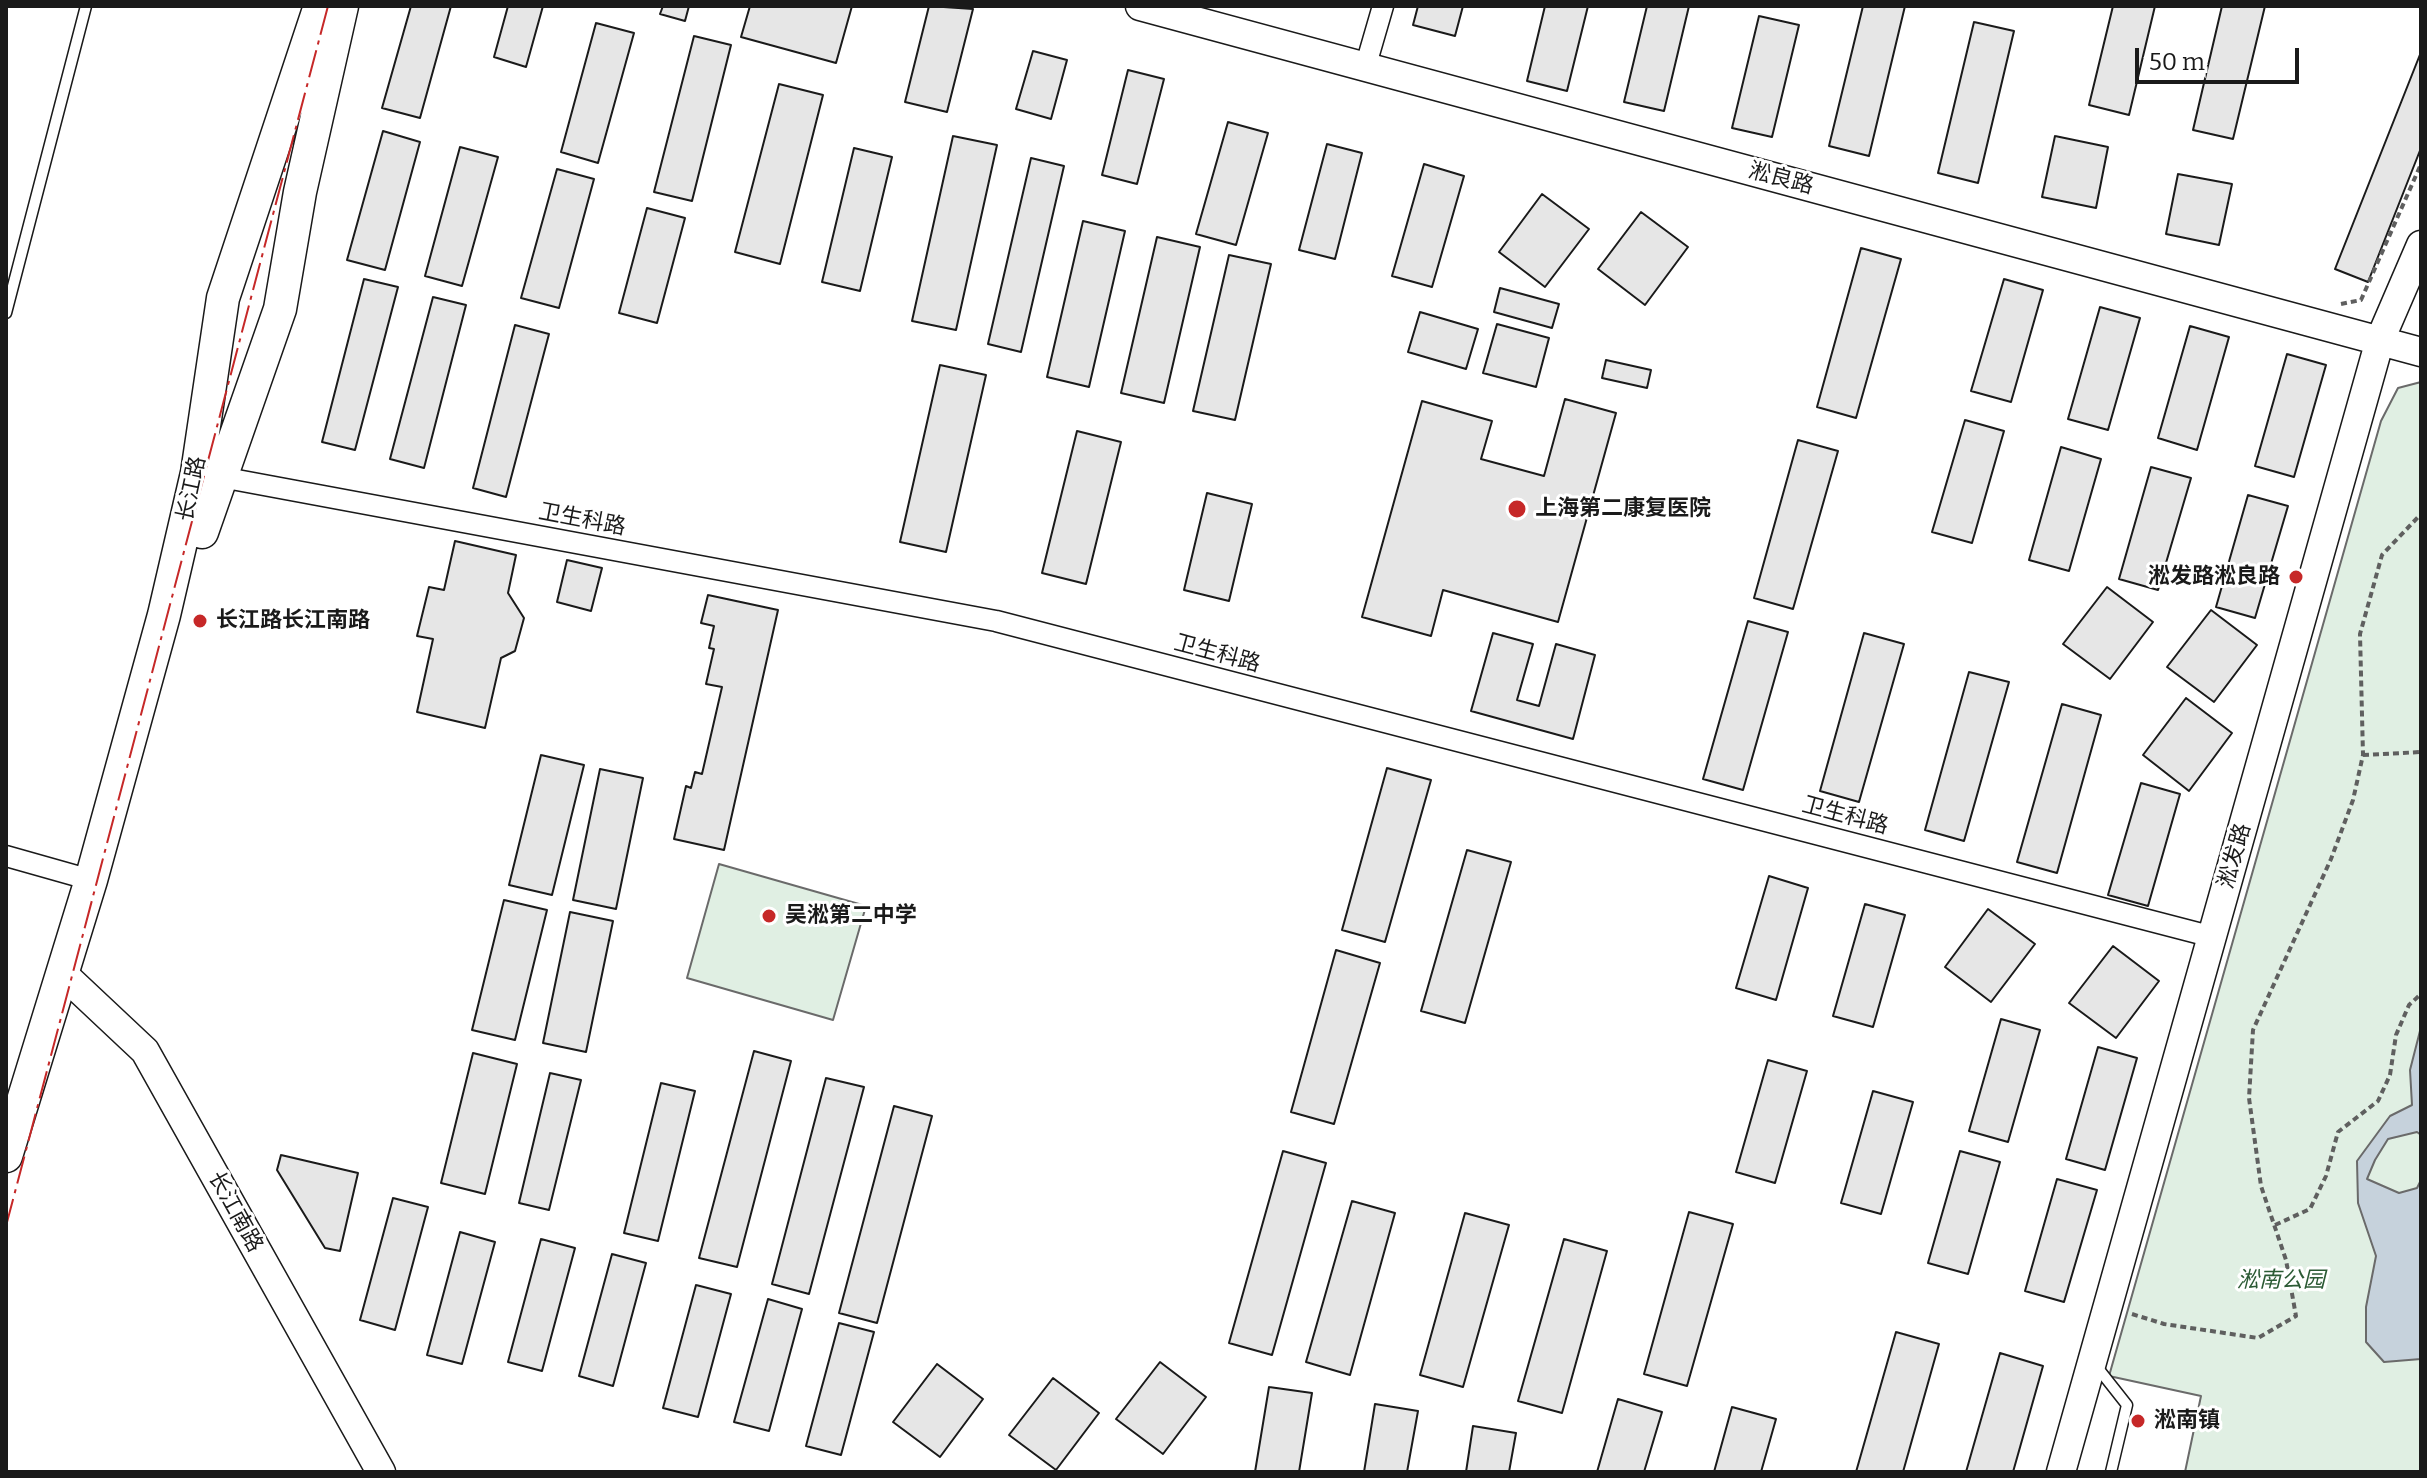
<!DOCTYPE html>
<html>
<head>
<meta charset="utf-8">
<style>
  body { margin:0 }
  #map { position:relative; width:2427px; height:1478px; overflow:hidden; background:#fff; font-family:Bitter,serif }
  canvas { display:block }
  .frame { position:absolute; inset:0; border:8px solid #1a1a1a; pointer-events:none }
  .scale { position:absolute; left:2135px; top:48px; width:164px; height:36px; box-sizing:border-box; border:4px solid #1a1a1a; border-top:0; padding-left:10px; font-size:24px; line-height:28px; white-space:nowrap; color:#1a1a1a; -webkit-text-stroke:6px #fff; paint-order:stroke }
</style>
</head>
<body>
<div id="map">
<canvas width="2427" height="1478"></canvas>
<div class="frame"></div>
<div class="scale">50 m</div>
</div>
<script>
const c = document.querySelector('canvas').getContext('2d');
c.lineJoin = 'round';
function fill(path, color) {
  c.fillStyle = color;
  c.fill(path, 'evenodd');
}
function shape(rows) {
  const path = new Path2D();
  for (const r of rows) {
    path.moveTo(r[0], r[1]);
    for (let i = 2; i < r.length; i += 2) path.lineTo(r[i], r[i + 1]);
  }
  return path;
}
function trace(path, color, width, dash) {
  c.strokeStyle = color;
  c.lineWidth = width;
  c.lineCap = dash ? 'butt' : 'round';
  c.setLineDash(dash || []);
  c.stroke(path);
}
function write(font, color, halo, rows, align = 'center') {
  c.font = font + ' Bitter,"Noto Sans SC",serif';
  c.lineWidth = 6;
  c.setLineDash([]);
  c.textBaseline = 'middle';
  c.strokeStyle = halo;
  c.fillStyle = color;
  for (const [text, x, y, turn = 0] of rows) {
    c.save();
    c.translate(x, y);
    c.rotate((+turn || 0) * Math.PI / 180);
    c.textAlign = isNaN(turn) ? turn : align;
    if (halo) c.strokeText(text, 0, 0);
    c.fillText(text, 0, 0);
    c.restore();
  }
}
const green = shape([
  [2421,382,2421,1472,2185,1472,2201,1396,2109,1376,2381,421,2398,388,2421,382],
  [719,864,866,906,833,1020,687,978,719,864]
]);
const water = shape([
  [2421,1027,2421,1135,2417,1132,2388,1139,2375,1160,2367,1179,2399,1193,2417,1188,2421,1180,2421,1359,2384,1362,2366,1342,2366,1307,2376,1256,2358,1203,2357,1161,2390,1116,2412,1105,2410,1070,2421,1027]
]);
const building = shape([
  [411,6,451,6,420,118,382,108,411,6],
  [508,6,543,6,526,67,494,57,508,6],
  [663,6,689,6,685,21,660,14,663,6],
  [750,6,852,6,836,63,741,37,750,6],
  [929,6,973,9,947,112,905,102,929,6],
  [1418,6,1463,6,1455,36,1413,25,1418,6],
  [1545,6,1588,6,1567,91,1527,81,1545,6],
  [1647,6,1689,6,1664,111,1624,102,1647,6],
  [1863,6,1905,6,1869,156,1829,146,1863,6],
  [2113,6,2155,6,2129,115,2089,105,2113,6],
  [2222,6,2265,6,2233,139,2193,130,2222,6],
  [1759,16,1799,25,1772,137,1732,128,1759,16],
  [1974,22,2014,31,1978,183,1938,173,1974,22],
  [596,23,634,33,598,163,561,152,596,23],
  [694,36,731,45,692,201,654,192,694,36],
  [1033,51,1067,60,1051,119,1016,109,1033,51],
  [2421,52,2421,148,2368,282,2335,269,2421,52],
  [1128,70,1164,79,1137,184,1102,175,1128,70],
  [779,84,823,95,780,264,735,252,779,84],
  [1228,122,1268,133,1236,245,1196,234,1228,122],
  [383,131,420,142,385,270,347,260,383,131],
  [953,136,997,145,956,330,912,321,953,136],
  [2055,136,2108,147,2096,208,2042,197,2055,136],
  [1327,144,1362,153,1335,259,1299,250,1327,144],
  [460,147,498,157,462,286,425,276,460,147],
  [854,148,892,157,860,291,822,282,854,148],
  [1031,158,1064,166,1021,352,988,344,1031,158],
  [1424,164,1464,176,1432,287,1392,276,1424,164],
  [557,169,594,179,559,308,521,298,557,169],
  [2178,174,2232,184,2219,245,2166,234,2178,174],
  [1542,194,1589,229,1545,287,1499,252,1542,194],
  [647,208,685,218,657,323,619,313,647,208],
  [1641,212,1688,247,1645,305,1598,269,1641,212],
  [1083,221,1125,231,1089,387,1047,377,1083,221],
  [1157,237,1200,247,1164,403,1121,393,1157,237],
  [1861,248,1901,259,1856,418,1817,407,1861,248],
  [1229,255,1271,264,1235,420,1193,411,1229,255],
  [364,279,398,287,355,450,322,442,364,279],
  [2004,279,2043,290,2011,402,1971,391,2004,279],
  [1500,288,1559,304,1552,328,1494,312,1500,288],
  [433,297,466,305,424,468,390,459,433,297],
  [2100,307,2140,318,2108,430,2068,419,2100,307],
  [1420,312,1478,329,1466,369,1408,352,1420,312],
  [1497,324,1549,338,1536,387,1483,373,1497,324],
  [515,325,549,334,506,497,473,488,515,325],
  [2190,326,2229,337,2197,450,2158,438,2190,326],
  [2287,354,2326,365,2294,477,2255,466,2287,354],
  [1606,360,1651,370,1647,388,1602,378,1606,360],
  [940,365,986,375,946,552,900,542,940,365],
  [1565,399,1616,413,1558,622,1443,590,1431,636,1362,617,1422,401,1492,421,1481,459,1544,476,1565,399],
  [1965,420,2004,431,1972,543,1932,532,1965,420],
  [1077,431,1121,442,1086,584,1042,573,1077,431],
  [1798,440,1838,451,1793,609,1754,598,1798,440],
  [2061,447,2101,459,2069,571,2029,560,2061,447],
  [2151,467,2191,478,2158,590,2119,579,2151,467],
  [1207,493,1252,504,1229,601,1184,590,1207,493],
  [2248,495,2288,506,2255,618,2216,607,2248,495],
  [455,541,516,555,508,593,524,618,515,651,501,658,485,728,417,712,433,639,417,636,429,587,444,590,455,541],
  [567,560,602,568,591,611,557,602,567,560],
  [2107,587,2153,622,2110,679,2063,644,2107,587],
  [708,595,778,610,724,850,674,839,686,786,691,788,695,772,702,774,722,687,706,684,714,649,709,648,714,626,701,623,708,595],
  [2211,610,2257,645,2214,702,2167,667,2211,610],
  [1748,621,1788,632,1743,790,1703,779,1748,621],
  [1493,633,1533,644,1517,700,1539,706,1556,644,1595,655,1573,739,1471,711,1493,633],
  [1864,633,1904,644,1859,802,1820,791,1864,633],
  [1969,672,2009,682,1964,841,1925,830,1969,672],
  [2186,698,2232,733,2189,791,2143,755,2186,698],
  [2062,704,2101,715,2057,873,2017,862,2062,704],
  [541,755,584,765,552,895,509,885,541,755],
  [1387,768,1431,780,1385,942,1342,930,1387,768],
  [600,769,643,778,616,909,573,900,600,769],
  [2141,783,2180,794,2148,906,2108,895,2141,783],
  [1467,850,1511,862,1465,1023,1421,1011,1467,850],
  [1769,876,1808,888,1776,1000,1736,988,1769,876],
  [504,900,547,910,515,1040,472,1030,504,900],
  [1865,904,1905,915,1873,1027,1833,1016,1865,904],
  [1988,909,2035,944,1991,1002,1945,967,1988,909],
  [570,912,613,921,586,1052,543,1043,570,912],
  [2113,946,2159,981,2116,1038,2069,1003,2113,946],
  [1336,950,1380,963,1334,1124,1291,1112,1336,950],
  [2001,1019,2040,1030,2008,1142,1969,1131,2001,1019],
  [2098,1047,2137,1058,2105,1170,2066,1159,2098,1047],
  [754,1051,791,1061,737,1267,699,1258,754,1051],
  [473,1053,517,1064,485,1194,441,1183,473,1053],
  [1768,1060,1807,1071,1775,1183,1736,1172,1768,1060],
  [550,1073,581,1080,549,1210,519,1203,550,1073],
  [826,1078,864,1087,809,1294,772,1284,826,1078],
  [661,1083,695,1091,658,1241,624,1233,661,1083],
  [1873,1091,1913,1102,1881,1214,1841,1203,1873,1091],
  [894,1106,932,1116,877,1323,839,1313,894,1106],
  [1283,1151,1326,1163,1272,1355,1229,1343,1283,1151],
  [1960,1151,2000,1162,1968,1274,1928,1263,1960,1151],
  [281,1155,358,1173,340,1251,325,1248,277,1170,281,1155],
  [2057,1179,2097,1190,2064,1302,2025,1291,2057,1179],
  [393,1198,428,1207,395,1330,360,1320,393,1198],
  [1352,1201,1395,1213,1350,1375,1306,1362,1352,1201],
  [1689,1212,1733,1224,1687,1386,1644,1374,1689,1212],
  [1465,1213,1509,1225,1463,1387,1420,1375,1465,1213],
  [460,1232,495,1242,462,1364,427,1355,460,1232],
  [541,1239,575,1248,542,1371,508,1362,541,1239],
  [1564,1239,1607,1251,1562,1413,1518,1401,1564,1239],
  [612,1254,646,1263,613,1386,579,1376,612,1254],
  [696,1285,731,1294,698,1417,663,1408,696,1285],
  [768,1299,802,1309,769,1431,734,1422,768,1299],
  [839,1323,874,1332,841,1455,806,1446,839,1323],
  [1896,1332,1939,1344,1903,1472,1856,1472,1896,1332],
  [2000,1353,2043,1366,2013,1472,1966,1472,2000,1353],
  [1160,1362,1206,1397,1163,1454,1116,1419,1160,1362],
  [937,1364,983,1399,940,1457,893,1422,937,1364],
  [1053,1378,1099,1413,1056,1470,1009,1435,1053,1378],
  [1269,1387,1312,1393,1299,1472,1255,1472,1269,1387],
  [1618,1399,1662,1412,1644,1472,1597,1472,1618,1399],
  [1375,1404,1418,1411,1407,1472,1364,1472,1375,1404],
  [1732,1407,1776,1419,1761,1472,1714,1472,1732,1407],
  [1473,1426,1516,1433,1509,1472,1466,1472,1473,1426]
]);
const path = shape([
  [2341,304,2361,300,2421,164],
  [2363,755,2421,752],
  [2275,1225,2310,1209,2326,1176,2338,1132,2378,1101,2390,1075,2396,1035,2409,1005,2421,994],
  [2132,1314,2164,1324,2258,1338,2296,1316,2286,1260,2261,1186,2249,1098,2253,1030,2331,859,2353,800,2363,755,2360,634,2382,555,2421,514]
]);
const lane = shape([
  [6,313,86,6],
  [2097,1367,2127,1405,2111,1472]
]);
const street = shape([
  [1365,68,1383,6],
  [210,475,996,621,2213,937],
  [6,856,91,880]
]);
const secondary = shape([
  [1140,6,2421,352],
  [62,973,145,1051,381,1472],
  [2061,1472,2380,340,2421,245]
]);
const primary = shape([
  [202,532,280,309,300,192,342,6],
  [6,1156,91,880,164,615,197,473,223,298,320,6]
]);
const power = shape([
  [6,1226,328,6]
]);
const markers = [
  [1517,509,10,"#c62828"],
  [2296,577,8,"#c62828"],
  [200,621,8,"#c62828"],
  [769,916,8,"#c62828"],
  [2138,1421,8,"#c62828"]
];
const streetNames = [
  ["淞良路",1781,179,15],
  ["长江路",192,489,-78],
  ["卫生科路",582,520,11],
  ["卫生科路",1217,654,15],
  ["卫生科路",1845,816,15],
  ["淞发路",2235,856,-74],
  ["长江南路",235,1212,61]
];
const poiNames = [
  ["上海第二康复医院",1535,509],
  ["淞发路淞良路",2280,577,"right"],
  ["长江路长江南路",216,621],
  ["吴淞第二中学",785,916],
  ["淞南镇",2154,1421]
];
const parkNames = [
  ["淞南公园",2281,1281]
];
fill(green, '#e0efe3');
trace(green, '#6a6a6a', 2);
fill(water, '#c6d2dc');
trace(water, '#6a6a6a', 2);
fill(building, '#e6e6e6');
trace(building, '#1a1a1a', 2);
trace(lane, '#1a1a1a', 13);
trace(street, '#1a1a1a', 23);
trace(secondary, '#1a1a1a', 31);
trace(primary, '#1a1a1a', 35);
trace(path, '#5f5f5f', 4, [6, 4]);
trace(lane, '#fff', 10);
trace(street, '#fff', 20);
trace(secondary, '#fff', 28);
trace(primary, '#fff', 32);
trace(power, '#c62828', 2, [28, 6, 4, 6]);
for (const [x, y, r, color] of markers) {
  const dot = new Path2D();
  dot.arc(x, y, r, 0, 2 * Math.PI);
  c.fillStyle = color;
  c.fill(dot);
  trace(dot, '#fff', 3);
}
write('22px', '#1a1a1a', '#fff', streetNames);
write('bold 22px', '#1a1a1a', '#fff', poiNames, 'left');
write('italic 22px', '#2b5a34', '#fff', parkNames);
</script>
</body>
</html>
